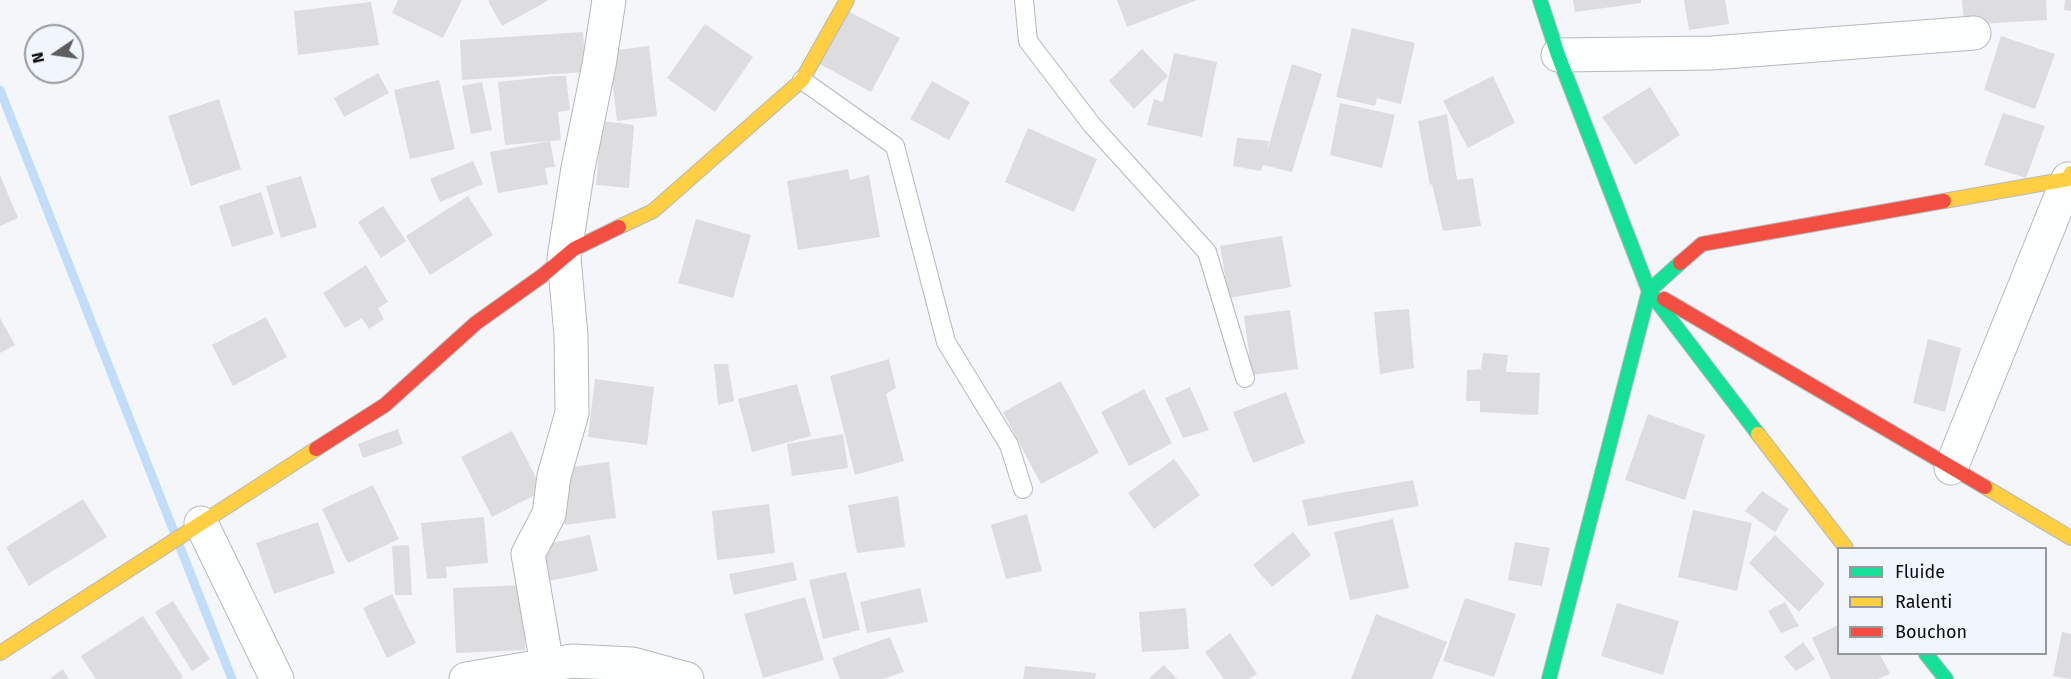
<!DOCTYPE html>
<html>
<head>
<meta charset="utf-8">
<style>
  body { margin:0 }
  #map { position:relative; width:2071px; height:679px; overflow:hidden; background:#f4f6fa; font-family:"Fira Sans",sans-serif }
  canvas { display:block }
  .legend { position:absolute; left:1837px; top:547px; width:210px; height:108px; box-sizing:border-box; background:#f1f5fd; border:2px solid #95989d; margin:0; padding:8px 10px; list-style:none; font-size:18px; color:#0b0c0e }
  .legend li { display:flex; align-items:center; gap:12px; height:30px }
  .legend b { width:30px; border:2px solid #95989d }
  .north { position:absolute; left:24px; top:24px; width:60px; height:60px; box-sizing:border-box; background:#f1f5fd; border:2px solid #95989d; border-radius:50%; rotate:257deg; font-size:16px; font-weight:700; line-height:24px; text-align:center; color:#0b0c0e }
  .north::after { content:''; display:block; margin:auto; width:21px; height:27px; background:#5d5e61; clip-path:polygon(50% 0,100% 100%,50% 72%,0 100%) }
</style>
</head>
<body>
<div id="map">
<canvas width="2071" height="679"></canvas>
<ul class="legend">
<li><b style="height:8px;background:#16e098"></b>Fluide</li>
<li><b style="height:8px;background:#ffcf43"></b>Ralenti</li>
<li><b style="height:8px;background:#f24e42"></b>Bouchon</li>
</ul>
<div class="north">N</div>
</div>
<script>
const c = document.querySelector('canvas').getContext('2d');
c.lineJoin = 'round';
function shape(rows) {
  const path = new Path2D();
  for (const r of rows) {
    path.moveTo(r[0], r[1]);
    for (let i = 2; i < r.length; i += 2) path.lineTo(r[i], r[i + 1]);
  }
  return path;
}
function trace(path, color, width, dash) {
  c.strokeStyle = color;
  c.lineWidth = width;
  c.lineCap = dash ? 'butt' : 'round';
  c.setLineDash(dash || []);
  c.stroke(path);
}
function fill(path, color) {
  c.fillStyle = color;
  c.fill(path, 'evenodd');
}
const stream = shape([
  [0,90,232,679]
]);
const building = shape([
  [398,0,462,0,443,38,392,13],
  [491,0,549,0,502,26,488,1],
  [1117,0,1197,0,1127,27],
  [1573,0,1641,0,1641,3,1575,12],
  [1684,0,1725,0,1729,24,1689,30],
  [1962,0,2046,0,2047,20,1964,25],
  [2065,0,2071,0,2071,11,2064,10],
  [371,2,379,45,298,55,294,11],
  [844,9,900,38,871,92,818,63],
  [705,24,753,57,715,112,667,78],
  [1352,28,1415,43,1401,104,1377,98,1375,106,1336,97],
  [583,32,586,72,462,80,460,40],
  [2001,36,2055,54,2035,109,1984,90],
  [649,46,657,116,617,121,609,51],
  [1142,49,1168,76,1134,109,1109,81],
  [1174,53,1217,62,1202,137,1147,125,1154,99,1163,102],
  [1292,64,1322,74,1292,172,1263,165,1261,171,1233,166,1237,138,1269,141,1266,155],
  [378,73,389,93,344,117,334,98],
  [554,76,566,76,570,110,558,112,561,140,505,145,498,82],
  [1493,76,1515,123,1468,148,1443,101],
  [439,80,455,149,410,159,394,90],
  [932,81,970,102,949,140,910,119],
  [482,82,492,130,471,134,462,86],
  [1650,87,1680,135,1635,165,1602,117],
  [219,99,241,169,191,186,168,116],
  [1340,103,1395,115,1382,168,1330,155],
  [2003,113,2045,126,2026,178,1984,165],
  [1447,114,1457,180,1473,178,1481,226,1443,231,1432,184,1430,185,1418,121],
  [602,121,634,125,629,188,596,185],
  [1028,128,1097,159,1074,212,1005,182],
  [550,141,555,167,545,168,548,184,498,193,490,152],
  [473,161,483,184,440,202,430,179],
  [848,169,850,180,869,175,880,237,798,250,787,181],
  [0,175,18,218,0,226],
  [301,176,317,227,281,238,266,186],
  [261,192,274,234,232,247,219,206],
  [468,196,493,235,430,275,406,236],
  [383,206,406,241,381,258,358,222],
  [696,219,751,235,733,298,678,283],
  [1282,236,1291,287,1229,298,1220,246],
  [366,265,388,302,378,308,384,319,369,329,362,318,345,328,323,293],
  [1409,309,1414,368,1380,374,1374,312],
  [1290,310,1298,369,1252,375,1244,316],
  [266,317,287,357,233,386,212,345],
  [0,318,15,345,0,353],
  [1928,339,1961,348,1945,412,1913,403],
  [1483,353,1508,355,1506,372,1540,373,1538,415,1480,412,1480,401,1466,401,1467,370,1481,369],
  [889,359,896,388,886,394,904,461,855,475,830,376],
  [714,364,728,364,734,401,718,405],
  [595,379,654,387,647,445,588,437],
  [1061,381,1099,453,1041,484,1003,412],
  [797,384,811,436,752,452,738,399],
  [1190,387,1209,430,1183,438,1165,398],
  [1144,389,1172,443,1129,466,1101,412],
  [1286,392,1305,443,1253,463,1233,412],
  [1648,414,1705,435,1685,500,1625,480],
  [398,429,403,444,363,458,358,444],
  [512,431,543,491,492,517,461,457],
  [843,434,848,468,792,476,787,444],
  [1174,459,1200,495,1154,529,1128,493],
  [609,462,616,518,565,525,557,469],
  [1413,480,1419,506,1308,526,1302,500],
  [373,485,399,539,348,563,322,509],
  [1762,491,1789,509,1775,532,1745,511],
  [898,496,905,547,857,553,848,505],
  [83,499,107,537,29,586,6,547],
  [769,504,775,553,717,560,712,511],
  [1693,510,1752,523,1737,591,1678,577],
  [1027,514,1042,571,1006,579,991,525],
  [484,517,488,563,446,567,447,578,427,579,421,523],
  [1393,519,1409,588,1350,600,1334,532],
  [318,522,335,573,274,594,256,543],
  [1293,532,1311,555,1272,587,1253,565],
  [590,535,598,571,539,583,532,547],
  [1775,535,1825,584,1799,612,1749,563],
  [1515,542,1550,548,1542,586,1508,580],
  [409,545,412,595,395,595,392,546],
  [793,562,797,580,734,595,729,574],
  [846,572,860,630,823,639,809,580],
  [523,585,525,650,456,653,453,588],
  [920,588,928,622,867,633,860,602],
  [392,594,416,643,387,658,363,608],
  [805,597,824,660,763,678,744,614],
  [1465,598,1516,614,1494,677,1443,661],
  [173,601,210,659,192,671,155,612],
  [1785,602,1799,626,1781,633,1768,611],
  [1617,603,1679,621,1663,675,1601,656],
  [1186,608,1189,649,1142,652,1139,612],
  [1376,614,1447,642,1432,679,1351,679],
  [143,616,183,677,180,679,96,679,81,656],
  [1838,625,1838,654,1880,654,1890,674,1878,679,1831,679,1812,638],
  [2062,632,2071,634,2071,679,2053,676],
  [1230,633,1257,674,1249,679,1224,679,1205,652],
  [890,637,904,672,882,679,840,679,832,658],
  [1803,642,1815,659,1796,671,1784,657],
  [1164,665,1177,679,1148,679],
  [1025,666,1096,673,1095,679,1023,679],
  [63,669,69,679,49,679]
]);
const lane = shape([
  [1024,0,1028,41,1092,125,1207,252,1245,378],
  [802,80,895,146,946,342,1009,445,1023,489]
]);
const street = shape([
  [1558,55,1712,53,1974,33],
  [1951,468,2068,179],
  [201,523,277,679],
  [547,665,528,554,549,514,554,476,572,413,571,335,564,258,578,168,599,65,609,0],
  [466,679,572,661,632,664,687,679]
]);
const fast = shape([
  [1540,0,1558,55,1649,291,1758,434],
  [1926,654,1946,679],
  [1549,679,1649,291,1680,263]
]);
const slow = shape([
  [1944,201,2068,179,2071,173],
  [619,227,653,211,802,80,847,0],
  [1758,434,1846,548],
  [1985,487,2071,538],
  [0,653,316,449]
]);
const jam = shape([
  [1680,263,1702,244,1944,201],
  [1664,299,1985,487],
  [316,449,385,405,476,323,542,276,574,249,619,227]
]);
trace(stream, '#c2ddf9', 9);
fill(building, '#dddddf');
trace(lane, '#b6b8bb', 20);
trace(street, '#b6b8bb', 35);
trace(fast, '#b6b8bb', 16);
trace(slow, '#b6b8bb', 16);
trace(jam, '#b6b8bb', 16);
trace(lane, '#fdfefe', 18);
trace(street, '#fdfefe', 33);
trace(fast, '#16e098', 14);
trace(slow, '#ffcf43', 14);
trace(jam, '#f24e42', 14);
</script>
</body>
</html>
